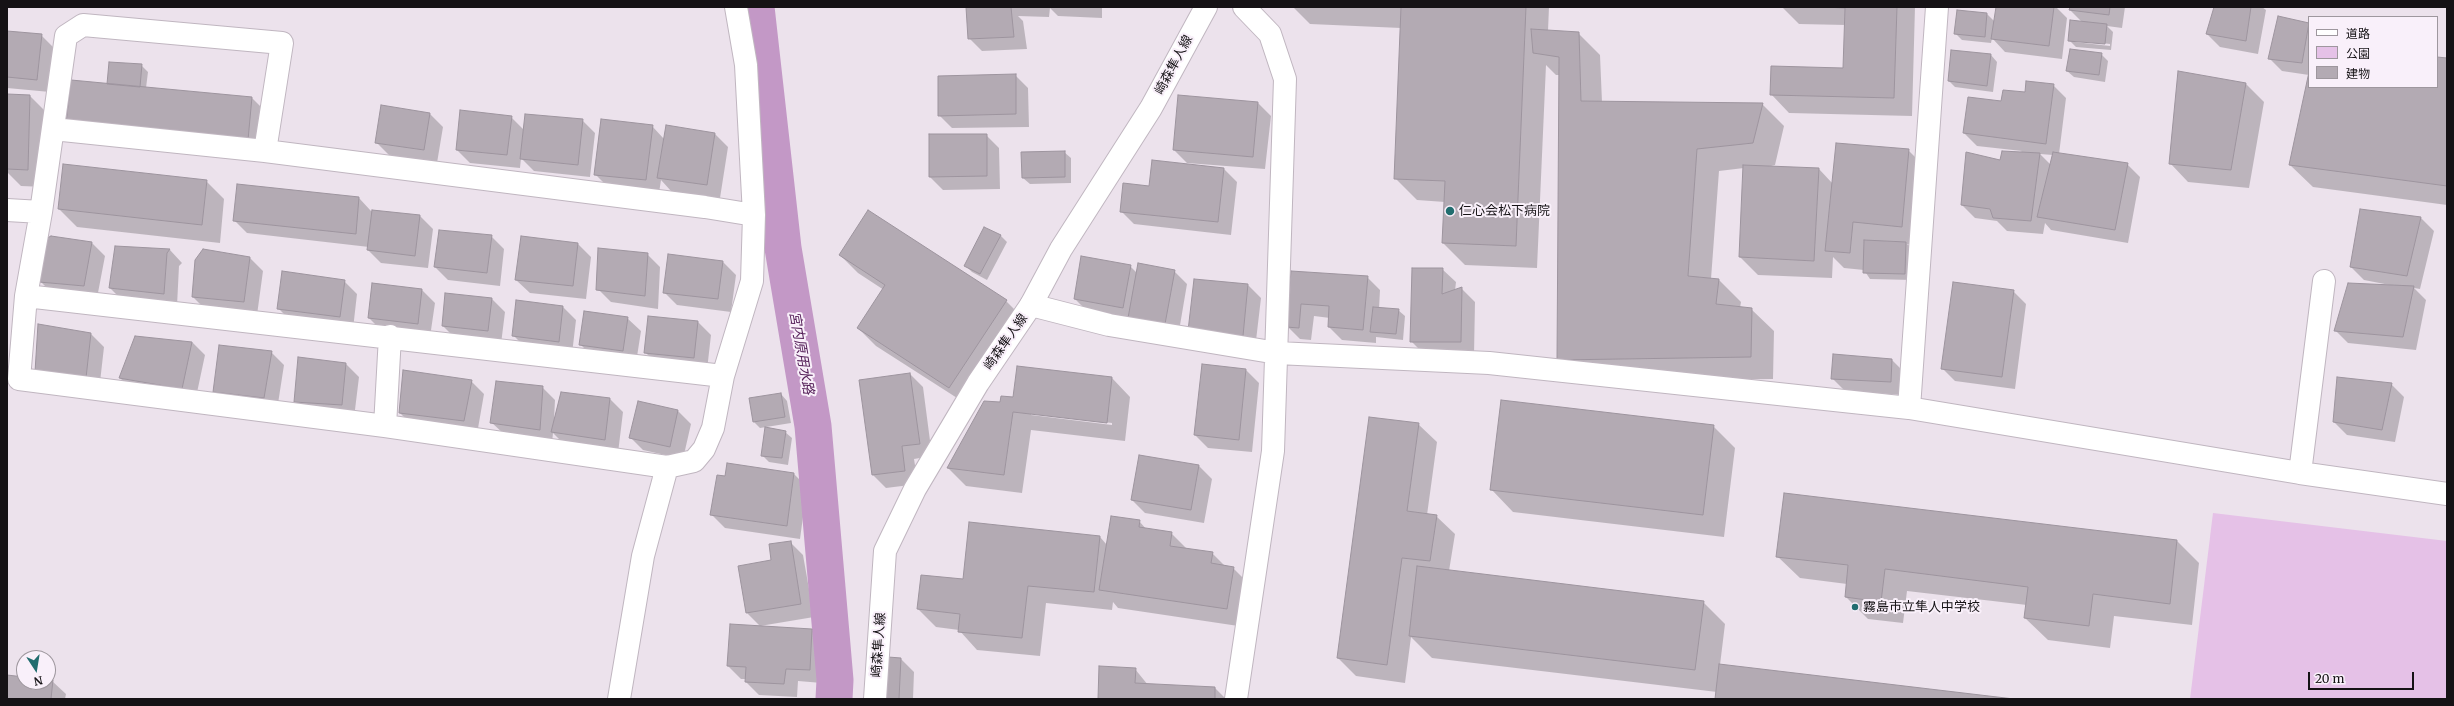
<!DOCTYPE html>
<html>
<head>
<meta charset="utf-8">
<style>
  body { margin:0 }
  #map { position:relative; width:2454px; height:706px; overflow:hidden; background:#ece2ec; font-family:Merriweather,"Noto Sans JP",serif }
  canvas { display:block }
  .frame { position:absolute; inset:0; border:8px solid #151215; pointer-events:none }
  .legend { position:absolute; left:2308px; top:16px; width:130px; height:72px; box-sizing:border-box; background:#f9f0fa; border:1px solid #9e979e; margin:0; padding:5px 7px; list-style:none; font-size:12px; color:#151215 }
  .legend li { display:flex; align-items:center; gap:8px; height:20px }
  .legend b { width:20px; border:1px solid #9e979e }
  .north { position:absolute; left:16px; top:650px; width:40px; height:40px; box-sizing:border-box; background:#f9f0fa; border:1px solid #9e979e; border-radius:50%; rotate:168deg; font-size:11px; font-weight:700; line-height:16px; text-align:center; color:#151215 }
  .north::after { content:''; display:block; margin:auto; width:14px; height:18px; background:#216d6f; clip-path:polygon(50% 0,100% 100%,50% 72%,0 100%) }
  .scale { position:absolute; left:2308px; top:672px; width:106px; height:18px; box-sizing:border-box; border:2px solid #151215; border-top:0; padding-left:5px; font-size:12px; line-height:14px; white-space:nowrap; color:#151215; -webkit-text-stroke:3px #f9f0fa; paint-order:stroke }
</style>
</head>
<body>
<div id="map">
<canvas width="2454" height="706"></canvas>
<div class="frame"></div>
<ul class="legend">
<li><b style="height:5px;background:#fff"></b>道路</li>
<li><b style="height:11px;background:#e5c1e7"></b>公園</li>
<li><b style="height:11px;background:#b3aab3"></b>建物</li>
</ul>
<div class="north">N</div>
<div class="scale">20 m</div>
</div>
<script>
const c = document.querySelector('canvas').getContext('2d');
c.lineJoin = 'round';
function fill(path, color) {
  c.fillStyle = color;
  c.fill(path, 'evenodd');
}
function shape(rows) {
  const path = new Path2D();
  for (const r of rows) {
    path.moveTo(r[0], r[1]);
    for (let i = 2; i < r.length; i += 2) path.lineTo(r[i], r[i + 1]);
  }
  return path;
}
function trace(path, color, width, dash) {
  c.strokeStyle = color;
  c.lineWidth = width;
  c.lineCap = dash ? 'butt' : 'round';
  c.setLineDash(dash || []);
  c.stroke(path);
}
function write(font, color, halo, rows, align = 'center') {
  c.font = font + ' Merriweather,"Noto Sans JP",serif';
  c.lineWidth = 4;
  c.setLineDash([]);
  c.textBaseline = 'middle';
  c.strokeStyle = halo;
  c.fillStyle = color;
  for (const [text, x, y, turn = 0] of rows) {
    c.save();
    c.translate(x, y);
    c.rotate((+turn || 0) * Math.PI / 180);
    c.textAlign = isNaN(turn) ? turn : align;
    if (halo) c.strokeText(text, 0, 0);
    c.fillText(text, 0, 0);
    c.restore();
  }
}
const green = shape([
  [2213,513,2447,541,2447,699,2190,699]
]);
const shadow = shape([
  [967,7,1102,7,1102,18,1058,16,1050,8,1049,17,1018,16,1023,21,1027,49,982,51,969,38],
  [1293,7,1549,7,1548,31,1578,33,1600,55,1602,102,1762,104,1784,126,1775,165,1767,167,1819,169,1833,184,1908,150,1926,168,1920,245,1907,244,1913,249,1912,280,1870,279,1864,270,1844,268,1833,257,1832,278,1758,275,1740,257,1744,168,1719,171,1711,279,1719,280,1741,302,1740,308,1751,309,1774,331,1773,379,1580,381,1558,359,1560,75,1556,75,1546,65,1537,268,1465,265,1443,243,1445,202,1417,200,1395,178,1401,28,1310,24],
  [1782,7,1915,7,1912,116,1789,113,1771,94,1844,69,1846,25,1799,24],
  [1997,7,2056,7,2067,18,2062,59,2005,52,1992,38,1991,43,1962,40,1955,33,1957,11,1987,14,1995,22],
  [2071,7,2125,7,2122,28,2107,26,2113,32,2111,50,2076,47,2069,40,2083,23,2070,10],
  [2075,40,2110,44,2110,46,2075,42],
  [2215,7,2262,7,2266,10,2258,54,2220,47,2207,34],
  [2279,18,2309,24,2309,75,2282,71,2269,58],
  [7,32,41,35,54,48,50,92,7,88],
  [2101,54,2108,61,2105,82,2074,77,2067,71],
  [1991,55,1997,62,1993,92,1955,87,1949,81],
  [2437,58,2447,59,2447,205,2313,187,2290,165,2309,77,2309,87,2437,87],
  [141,65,148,72,146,88,252,98,270,116,266,158,108,85],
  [2179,72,2246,84,2264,102,2249,188,2188,182,2170,163],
  [1015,75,1028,88,1029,127,952,128,939,115],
  [2053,85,2066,98,2059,154,2127,164,2140,177,2128,243,2051,230,2045,223,2043,234,2007,231,1997,221,1975,218,1962,205,2000,161,2022,151,1977,146,1964,133,2002,102],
  [2040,154,2053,155,2051,165],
  [7,95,30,96,48,114,45,187,21,186,7,172],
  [1258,103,1271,116,1265,169,1187,163,1174,150],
  [430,114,443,127,437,163,389,155,376,142],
  [511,117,524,130,582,120,595,133,590,177,534,171,521,158,520,168,470,163,457,150],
  [652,126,664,139,715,134,728,147,720,198,671,191,661,180,659,193,608,187,595,174],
  [986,135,999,148,1000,189,943,190,930,177],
  [1064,152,1071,158,1071,183,1030,184,1023,178],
  [1224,169,1237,182,1231,235,1134,224,1121,211,1150,187],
  [206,181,224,199,220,243,77,227,59,209],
  [238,185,359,198,371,211,420,216,433,229,428,268,381,263,368,250,369,247,247,233,234,220],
  [2361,210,2421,218,2434,231,2420,289,2414,288,2426,300,2416,350,2348,343,2335,330,2395,286,2364,280,2351,267],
  [491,236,504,249,500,286,448,280,435,267],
  [1001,236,1007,242,987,280,972,272,965,265],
  [92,243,105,256,97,298,53,294,40,281],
  [578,244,591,257,586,299,530,293,516,280],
  [116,247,170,250,182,263,179,266,177,306,123,301,110,288],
  [647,254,660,267,658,309,611,302,598,289],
  [840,255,1006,301,1024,319,968,405,876,346,858,328,884,290,858,273],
  [250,258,263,271,257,315,206,310,193,297],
  [723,262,736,275,731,312,677,305,664,292],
  [1130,266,1137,273,1174,271,1187,284,1178,337,1088,312,1075,299],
  [1442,269,1456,282,1455,291,1462,289,1475,302,1474,355,1424,354,1411,341],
  [1292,272,1367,277,1380,290,1379,309,1398,310,1405,316,1403,340,1376,337,1376,343,1342,340,1329,327,1330,318,1314,316,1311,340,1300,339,1287,326],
  [344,281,357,294,353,329,291,321,278,308],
  [1248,285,1261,298,1255,349,1202,343],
  [422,290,435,303,430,337,382,331,369,318],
  [2013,291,2026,304,2015,389,1955,381,1942,368],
  [492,299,505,312,501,344,456,339,443,326],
  [517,301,563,307,576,320,572,354,527,349,513,335],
  [648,317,698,322,711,335,707,370,658,365,645,352],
  [627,318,641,331,636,363,593,357,580,344],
  [39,325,91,334,104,347,99,391],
  [192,342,205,355,195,402,133,391,120,378],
  [271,352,284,365,277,410,227,404,214,391],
  [1892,360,1905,373,1903,395,1845,391,1832,378],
  [346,364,359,377,354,418,308,414,295,401],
  [1203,365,1246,370,1259,383,1252,452,1208,448,1195,435],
  [1018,367,1112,378,1130,397,1125,441,1031,430,1022,493,966,486,948,468,1001,404,1014,399],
  [1031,413,1112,423,1112,425,1031,415],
  [910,374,923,387,932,456,914,459,918,484,886,488,873,475,860,381],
  [471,381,484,394,477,434,413,426,400,413],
  [2391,384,2404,397,2395,442,2347,435,2334,422],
  [542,387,555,400,554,420,562,393,610,399,623,412,618,453,565,445,553,433,552,443,505,435,491,422],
  [781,394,787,401,791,423,760,428,754,422],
  [638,402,678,411,691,424,683,459,643,450,630,437],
  [1370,418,1418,424,1437,442,1427,515,1436,516,1455,534,1449,571,1703,602,1725,624,1720,665,2006,699,1716,699,1717,692,1432,658,1411,637,1405,683,1356,676,1338,658],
  [1713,426,1735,448,1724,537,1513,512,1491,489],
  [785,432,792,438,788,465,769,462,762,455],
  [727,464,794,474,807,487,800,539,725,528,712,515,726,477],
  [1199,466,1212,479,1204,523,1145,513,1132,500],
  [1785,494,2177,541,2199,563,2192,625,2114,616,2110,648,2048,640,2025,618,2027,605,1907,591,1903,623,1868,619,1846,597,1847,584,1800,578,1777,556],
  [1139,521,1147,530,1171,533,1188,550,1212,553,1226,567,1233,568,1251,586,1245,627,1118,608,1113,602,1112,610,1046,603,1040,656,977,650,959,630,936,627,918,609,964,580,1100,537,1107,545],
  [790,542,803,555,814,617,760,626,747,613,772,561],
  [812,630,825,643,822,683,798,681,797,697,759,695,746,682,746,679,741,679,728,666],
  [901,659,914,672,913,699,887,699],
  [1135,669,1148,685,1215,688,1226,699,1099,699],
  [7,676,24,678,24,682,52,681,66,694,65,699,7,699]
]);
const canal = shape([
  [756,7,783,248,813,426,835,680,834,699]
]);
const building = shape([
  [966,7,1011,7,1014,37,968,39,966,7],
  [1401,7,1526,7,1516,246,1442,243,1445,181,1394,179,1401,7],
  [1823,7,1897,7,1894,98,1770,95,1771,66,1843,68,1845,8,1823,7],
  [1996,7,2054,7,2049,46,1991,39,1996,7],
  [2070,7,2110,7,2109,15,2069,10,2070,7],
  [2214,7,2251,7,2246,41,2206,34,2214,7],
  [1957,10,1987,13,1985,37,1954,34,1957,10],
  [2278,16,2309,23,2302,63,2268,59,2278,16],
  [2070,20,2107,24,2105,44,2068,41,2070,20],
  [1531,29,1579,32,1581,101,1763,103,1753,143,1697,149,1688,276,1719,279,1716,304,1752,308,1751,357,1557,360,1559,57,1533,53,1531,29],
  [7,31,42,34,37,80,7,77,7,31],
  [2070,49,2102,53,2099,75,2066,71,2070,49],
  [1951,50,1991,54,1987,86,1948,81,1951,50],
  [2437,57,2447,58,2447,186,2289,165,2309,72,2309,87,2437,87,2437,57],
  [109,62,142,64,140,87,107,84,109,62],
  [2178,71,2246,83,2231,170,2169,164,2178,71],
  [1016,74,1016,114,938,116,938,76,1016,74],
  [71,80,252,97,248,140,66,123,71,80],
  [2026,81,2054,84,2046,144,1963,133,1968,97,2001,101,2003,90,2025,92,2026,81],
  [7,94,30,95,28,170,7,169,7,94],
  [1178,95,1258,102,1253,157,1173,150,1178,95],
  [381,105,430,113,424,150,375,143,381,105],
  [460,110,512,116,507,155,456,150,460,110],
  [525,114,583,119,578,165,520,159,525,114],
  [601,119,653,125,646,180,594,175,601,119],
  [666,125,715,133,707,185,657,178,666,125],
  [929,134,987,134,987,176,929,177,929,134],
  [1836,143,1909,149,1902,227,1853,222,1850,253,1825,251,1836,143],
  [1065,151,1065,177,1022,178,1021,152,1065,151],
  [2002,151,2040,153,2031,221,1993,218,1990,209,1961,205,1966,152,2000,160,2002,151],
  [2053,152,2128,163,2115,230,2037,217,2053,152],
  [1152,160,1224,168,1218,222,1120,212,1123,183,1149,186,1152,160],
  [63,164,207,180,202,225,58,209,63,164],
  [1743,165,1819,168,1814,261,1739,257,1743,165],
  [237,184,359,197,356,234,233,221,237,184],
  [2360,209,2421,217,2407,276,2350,267,2360,209],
  [372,210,420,215,415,256,367,250,372,210],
  [868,210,1007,300,949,388,857,328,885,285,839,255,868,210],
  [984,227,1001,235,980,274,964,266,984,227],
  [439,230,492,235,487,273,434,267,439,230],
  [51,236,92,242,84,286,39,282,40,242,51,236],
  [521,236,578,243,573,286,515,280,521,236],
  [1864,240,1906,242,1905,274,1863,273,1864,240],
  [115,246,170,249,167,253,164,294,109,288,115,246],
  [598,248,648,253,645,296,596,290,598,248],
  [203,249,250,257,244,302,192,297,195,260,203,249],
  [668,254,723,261,718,299,663,293,668,254],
  [1081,256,1131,265,1123,308,1074,299,1081,256],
  [1138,263,1175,270,1165,324,1128,318,1138,263],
  [1412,268,1443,268,1442,294,1462,287,1461,342,1410,342,1412,268],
  [282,271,345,280,340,317,277,309,282,271],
  [1291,271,1368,276,1363,330,1328,327,1329,306,1301,304,1299,328,1286,327,1291,271],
  [1194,279,1248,284,1243,336,1188,331,1194,279],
  [1953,282,2014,290,2002,377,1941,369,1953,282],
  [372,283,422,289,418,324,368,318,372,283],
  [2348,283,2414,286,2403,337,2334,331,2348,283],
  [445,293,492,298,488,331,442,326,445,293],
  [516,300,563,306,559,342,512,336,516,300],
  [1373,307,1399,309,1396,334,1370,332,1373,307],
  [584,311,628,317,623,351,579,345,584,311],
  [648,316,698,321,694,358,644,353,648,316],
  [38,324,91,333,86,378,35,372,38,324],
  [135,336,192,342,182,389,119,378,135,336],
  [219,345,272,351,264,398,213,392,219,345],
  [1833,354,1892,359,1891,382,1831,379,1833,354],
  [298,357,346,363,342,405,294,402,298,357],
  [1202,364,1246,369,1239,440,1194,435,1202,364],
  [1017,366,1112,377,1107,423,1013,412,1004,475,947,468,984,401,1000,402,1001,396,1013,397,1017,366],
  [403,370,472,380,464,421,399,413,403,370],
  [910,373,920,444,902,446,905,471,872,475,859,380,910,373],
  [2337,377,2392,383,2382,430,2333,422,2337,377],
  [496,381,543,386,540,430,490,423,496,381],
  [561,392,610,398,605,440,551,432,561,392],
  [781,393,785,417,753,422,749,398,781,393],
  [1501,400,1714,425,1703,515,1490,490,1501,400],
  [638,401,678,410,670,447,629,438,638,401],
  [1369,417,1419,423,1407,511,1437,515,1430,561,1402,558,1387,665,1337,658,1369,417],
  [765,427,786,431,782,458,761,456,765,427],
  [1139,455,1199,465,1191,510,1131,500,1139,455],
  [727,463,794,473,787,526,710,515,717,475,725,476,727,463],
  [1784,493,2177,540,2170,604,2093,594,2089,626,2024,618,2028,587,1885,569,1881,602,1845,597,1848,565,1776,557,1784,493],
  [1111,516,1140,520,1139,527,1172,532,1170,546,1213,552,1211,563,1234,567,1227,609,1099,590,1111,516],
  [969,522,1100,536,1094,592,1028,586,1022,638,958,632,960,614,917,609,921,575,963,579,969,522],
  [791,541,801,604,746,613,738,566,771,560,769,544,791,541],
  [1417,566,1704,601,1695,670,1409,636,1417,566],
  [730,624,812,629,810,670,786,669,784,684,745,682,746,667,727,666,730,624],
  [888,657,901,658,899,699,886,699,888,657],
  [1719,664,2014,699,1715,699,1719,664],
  [1099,666,1136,668,1135,683,1215,687,1215,699,1098,699,1099,666],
  [7,675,24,677,24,682,53,680,51,699,7,699,7,675]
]);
const street = shape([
  [53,129,265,151],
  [7,210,41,212],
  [26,296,723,376],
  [1031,305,1109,325,1277,353,1489,363,1909,408,2300,473,2447,494],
  [1909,408,1937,7],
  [385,426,390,336],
  [667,467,385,426,19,379,26,296,41,212,66,36,83,25,282,43,265,151,705,207,754,215],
  [2300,473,2324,281],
  [619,699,643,556,667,467,694,461,704,449,713,428,723,376,752,281,754,215,746,65,736,7],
  [1236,699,1273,451,1285,79,1270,34,1244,7]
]);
const secondary = shape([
  [875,699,885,551,915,489,978,383,1031,305,1061,249,1151,108,1206,7]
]);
const markers = [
  [1450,211,5,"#216d6f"],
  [1855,607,4,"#216d6f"]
];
const streetNames = [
  ["崎森隼人線",1174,65,-62],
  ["崎森隼人線",1006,342,-55],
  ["崎森隼人線",879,645,-86]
];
const poiNames = [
  ["仁心会松下病院",1459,211],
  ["霧島市立隼人中学校",1863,607]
];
const waterNames = [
  ["宮内原用水路",801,353,80]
];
fill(green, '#e5c1e7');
fill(shadow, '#0003');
trace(canal, '#c398c6', 37);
fill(building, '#b3aab3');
trace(building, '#9d949e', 1);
trace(street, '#c0b6c0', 24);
trace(secondary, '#c0b6c0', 24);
trace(street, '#fff', 22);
trace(secondary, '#fff', 22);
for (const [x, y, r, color] of markers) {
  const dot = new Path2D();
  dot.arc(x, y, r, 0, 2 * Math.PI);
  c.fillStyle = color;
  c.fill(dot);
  trace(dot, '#f9f0fa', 1.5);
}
write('13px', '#151215', '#f9f0fa', streetNames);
write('13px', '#151215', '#f9f0fa', poiNames, 'left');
write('italic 14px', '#552059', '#f9f0fa', waterNames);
</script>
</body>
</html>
